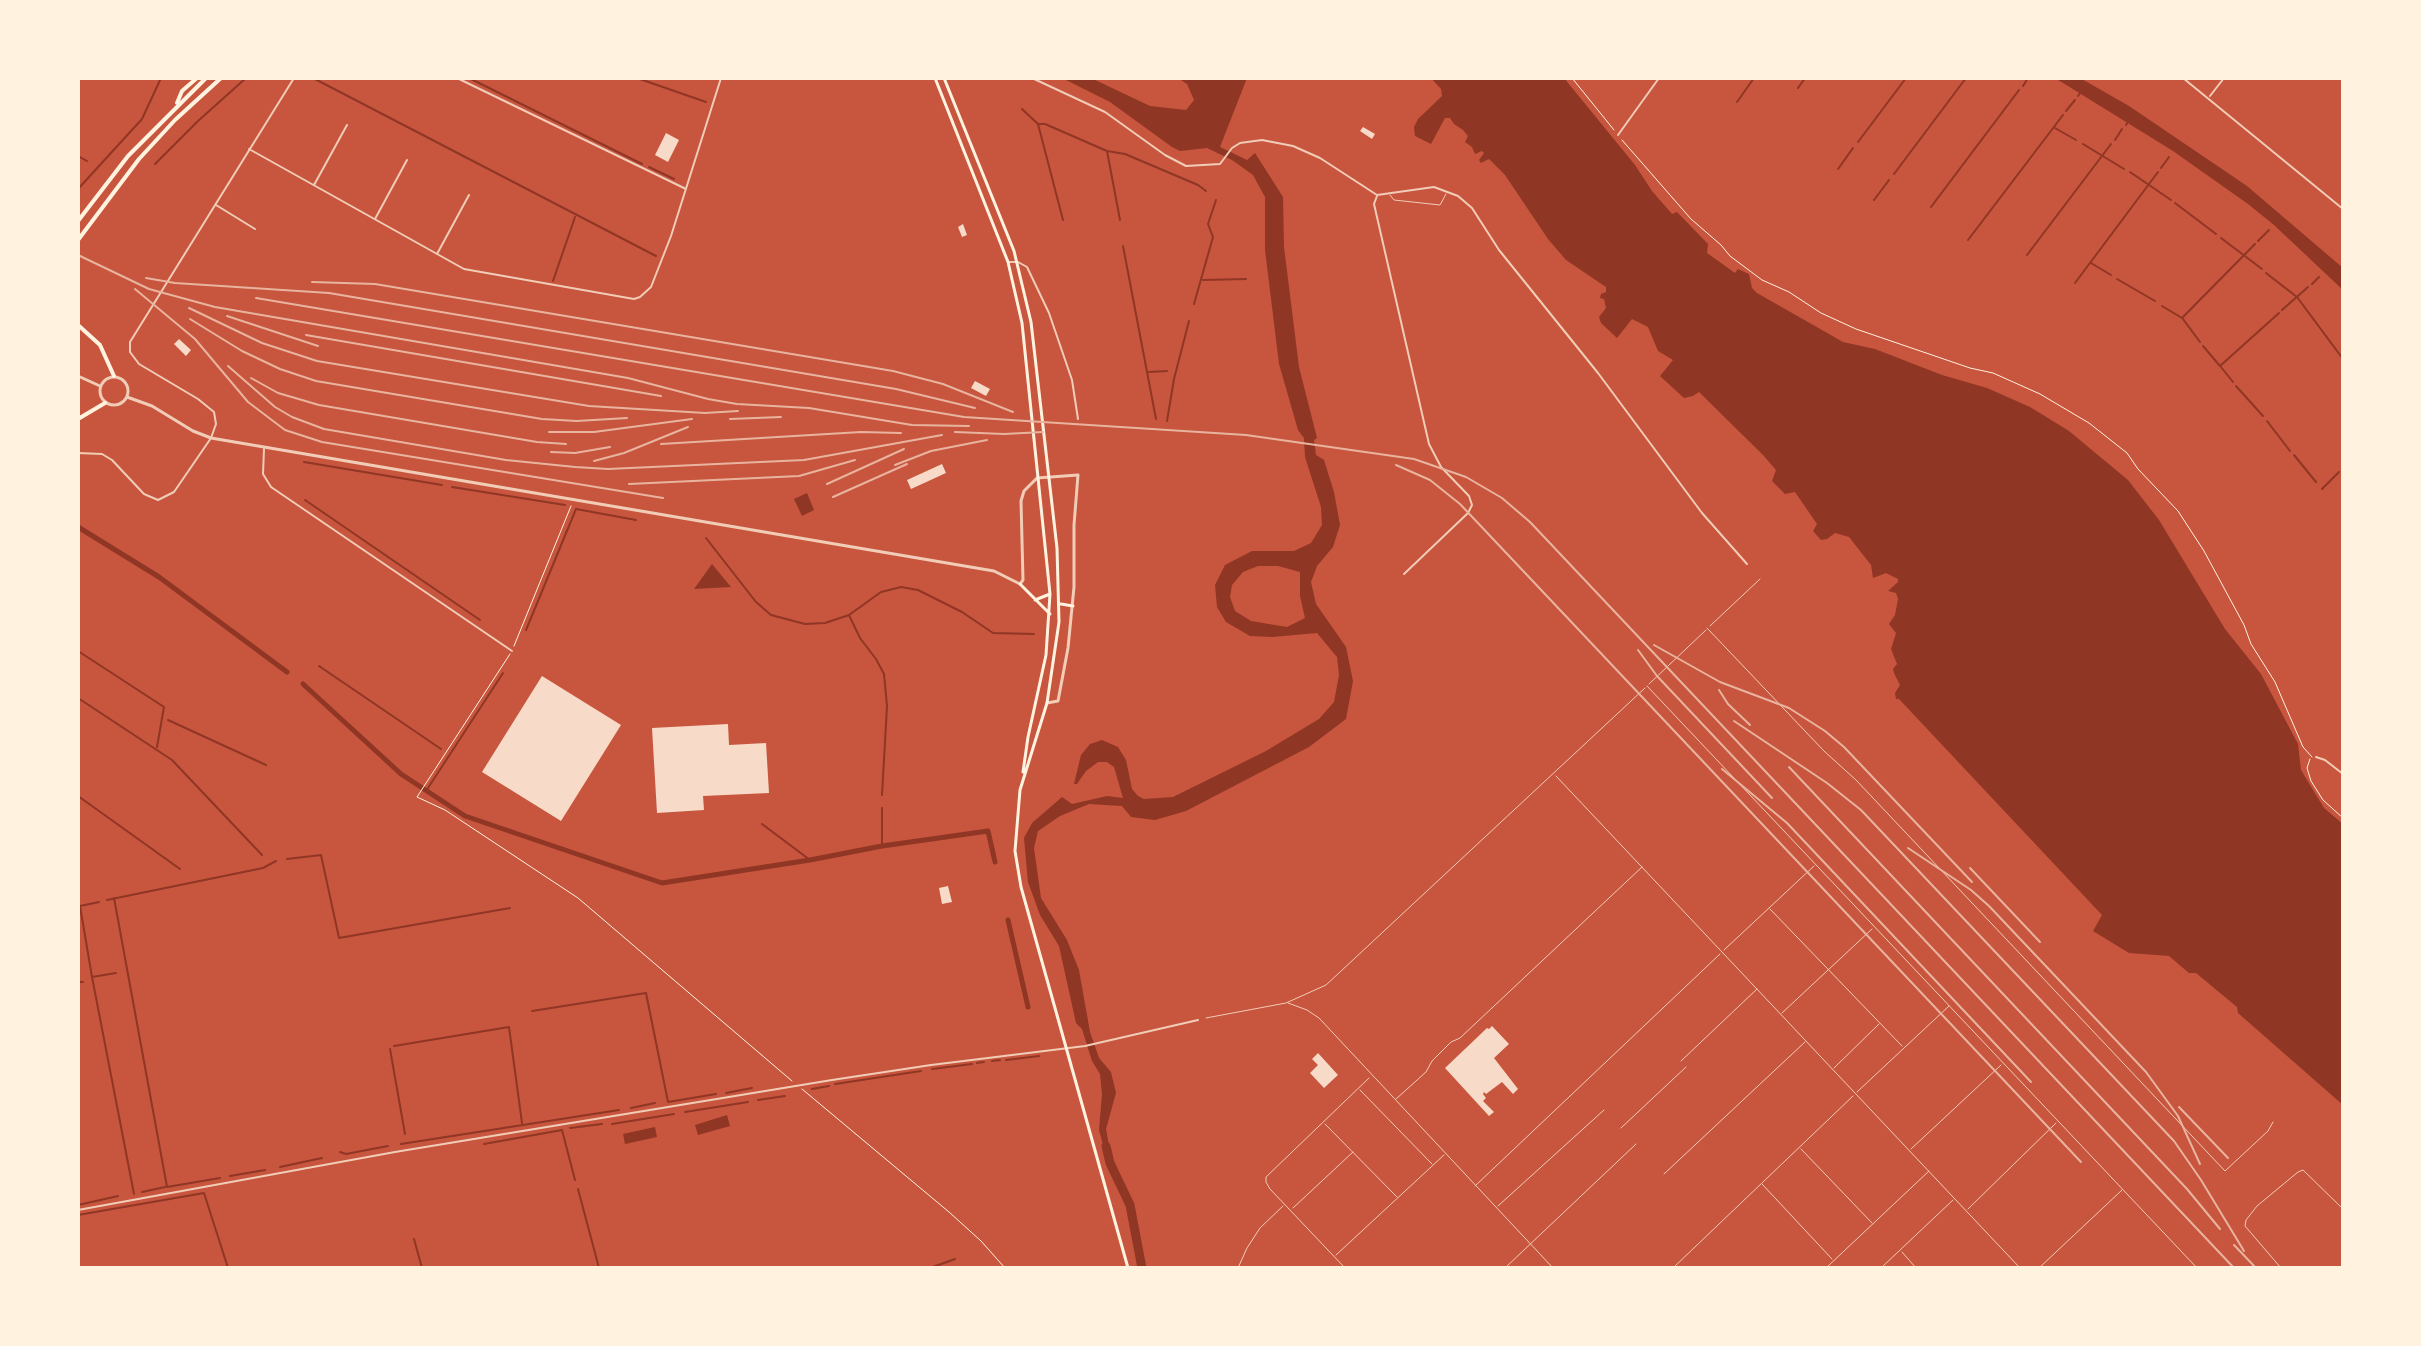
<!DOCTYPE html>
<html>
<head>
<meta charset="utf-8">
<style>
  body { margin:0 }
  #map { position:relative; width:2421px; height:1346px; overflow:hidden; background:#c8553d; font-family:"PT Serif",serif }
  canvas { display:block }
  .frame { position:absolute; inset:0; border:80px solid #fff3e0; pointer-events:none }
</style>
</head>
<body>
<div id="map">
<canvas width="2421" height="1346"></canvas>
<div class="frame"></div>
</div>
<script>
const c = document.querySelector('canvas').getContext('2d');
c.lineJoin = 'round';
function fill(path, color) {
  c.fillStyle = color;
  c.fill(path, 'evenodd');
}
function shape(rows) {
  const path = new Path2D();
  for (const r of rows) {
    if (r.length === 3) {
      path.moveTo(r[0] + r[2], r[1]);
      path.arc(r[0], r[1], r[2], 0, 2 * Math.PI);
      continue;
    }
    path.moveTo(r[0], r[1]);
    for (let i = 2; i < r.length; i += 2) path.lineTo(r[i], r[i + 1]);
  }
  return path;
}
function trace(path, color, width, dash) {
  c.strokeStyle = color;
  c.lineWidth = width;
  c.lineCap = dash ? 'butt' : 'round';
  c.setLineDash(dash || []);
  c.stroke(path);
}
const water = shape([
  [1062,78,1091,78,1150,106,1186,110,1194,100,1187,84,1178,78,1218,80,1247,78,1220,147,1247,160,1255,153,1283,197,1284,247,1299,367,1317,438,1314,440,1316,455,1324,460,1334,492,1340,525,1333,547,1317,566,1311,582,1316,604,1346,647,1353,681,1346,719,1309,747,1186,811,1155,820,1131,817,1122,806,1089,804,1060,816,1038,831,1034,848,1041,898,1067,940,1079,970,1090,1032,1099,1058,1111,1072,1116,1093,1106,1129,1112,1162,1105,1152,1099,1130,1102,1094,1100,1074,1092,1061,1082,1029,1076,1023,1059,946,1040,915,1028,882,1024,838,1032,823,1062,797,1072,804,1107,796,1123,798,1114,767,1107,762,1098,762,1086,771,1077,784,1074,784,1081,755,1090,744,1102,740,1118,747,1126,760,1132,789,1138,796,1144,799,1173,797,1266,751,1319,719,1334,702,1339,675,1337,657,1317,633,1272,637,1250,636,1226,622,1217,607,1215,585,1225,565,1252,551,1294,551,1311,543,1322,525,1321,507,1305,457,1304,438,1298,430,1279,364,1265,250,1265,197,1253,175,1232,160,1207,148,1180,151,1172,147,1110,102],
  [1258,566,1278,566,1300,572,1300,596,1305,618,1287,627,1251,621,1235,611,1230,597,1232,585,1243,572],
  [1431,78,1564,78,1635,165,1652,191,1672,214,1677,212,1708,244,1707,253,1735,273,1738,269,1749,274,1752,288,1757,293,1843,342,1875,349,1942,375,1987,388,2030,407,2069,431,2128,480,2159,520,2225,629,2261,674,2298,744,2301,770,2324,808,2343,824,2343,1105,2238,1013,2237,1007,2196,973,2189,973,2169,956,2129,953,2093,931,2102,915,1899,699,1896,699,1895,693,1900,685,1894,673,1893,669,1897,664,1891,649,1896,633,1889,624,1895,615,1898,599,1896,593,1888,591,1898,582,1898,579,1886,573,1873,578,1871,565,1849,537,1835,533,1827,539,1821,540,1813,531,1817,524,1795,492,1785,494,1772,481,1776,470,1763,455,1699,392,1693,396,1684,398,1660,376,1673,360,1658,351,1648,327,1632,319,1617,338,1601,323,1599,317,1606,308,1604,299,1600,298,1601,294,1606,292,1606,287,1566,260,1548,239,1505,175,1489,159,1481,163,1479,160,1484,153,1482,151,1475,154,1472,147,1465,142,1468,136,1463,130,1454,124,1450,118,1445,118,1431,144,1415,136,1414,127,1418,119,1442,96,1441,89],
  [2055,78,2080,78,2129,106,2247,186,2343,268,2343,290,2274,225,2248,204,2173,151],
  [807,493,814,510,802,516,794,499],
  [712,564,731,587,694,589],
  [727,1115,730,1126,698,1135,695,1125],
  [655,1127,657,1137,625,1144,623,1134]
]);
const stream = shape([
  [313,78,656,256],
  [469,78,642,164],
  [637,78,706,102],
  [2023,86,2028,78],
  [1798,88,1805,78],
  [2078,96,2081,92],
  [1737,102,1754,78],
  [1022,109,1038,124,1045,124,1107,151,1125,154,1198,185,1206,191],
  [2066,111,2075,100],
  [1038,124,1063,220],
  [2126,125,2128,122],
  [2055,128,2076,140],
  [2115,140,2122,129],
  [1858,142,1906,78],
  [2083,144,2124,169],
  [1107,151,1120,220],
  [78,156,87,161],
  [155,164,198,121,246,78],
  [649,167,674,179],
  [2161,168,2169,157],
  [1838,169,1853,148],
  [2130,172,2171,200],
  [1894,174,1966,78],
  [78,189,142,119,161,78],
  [1874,200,1889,180],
  [2175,203,2216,234],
  [1931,207,2019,90],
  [2221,238,2262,269],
  [1968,240,2063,115],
  [2258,241,2269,230],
  [1123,246,1156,419],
  [2027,255,2111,144],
  [2091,263,2111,275],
  [2266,273,2297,297,2343,359],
  [2117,279,2155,301],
  [1203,280,1246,279],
  [553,281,575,217],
  [2075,283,2158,172],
  [2312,284,2319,277],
  [1194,304,1213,237,1208,224,1216,200],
  [2162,306,2182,318,2255,244],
  [2282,310,2308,287],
  [2183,319,2200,342],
  [2203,346,2220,366,2279,313],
  [2221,367,2233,382],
  [1149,372,1167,371],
  [2236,386,2263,416],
  [1167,421,1174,379,1189,321],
  [2267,421,2290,451],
  [2294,455,2316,482],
  [304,462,442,485],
  [452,487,565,505],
  [2322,489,2339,472],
  [305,500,480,620],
  [706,538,756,602,771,615,805,624,825,623,849,615],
  [526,630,576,509,636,520],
  [78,651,164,707,157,747],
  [319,666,441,749],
  [78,698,172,760,262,855],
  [168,720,266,765],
  [426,791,503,673],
  [882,795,887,706,884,674,876,659,860,638,849,615,881,592,901,587,918,590,962,612,993,633,1034,634],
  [78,796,180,869],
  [762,824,810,860],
  [882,846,882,808],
  [287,859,321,855,339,938,510,908],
  [114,898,167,1187,220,1178],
  [107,900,263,868,276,861],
  [99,902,80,906,92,977,116,973],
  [92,977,134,1194],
  [78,982,83,982],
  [532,1011,646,993,668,1102,716,1094],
  [394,1046,509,1027,522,1123],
  [390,1049,405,1134],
  [1006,1060,1039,1056],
  [992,1061,1000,1060],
  [977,1063,984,1062],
  [932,1069,972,1064],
  [835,1084,921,1071],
  [812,1089,829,1086],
  [726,1093,752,1088],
  [758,1100,785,1096],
  [631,1108,655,1103],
  [685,1112,748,1102],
  [612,1124,674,1114],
  [570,1128,602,1124],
  [401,1144,619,1110],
  [484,1144,562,1130,575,1180],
  [340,1152,346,1154,388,1146],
  [280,1167,322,1158],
  [230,1176,265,1170],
  [578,1189,599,1268],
  [142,1192,165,1187],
  [78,1205,118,1196],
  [78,1215,204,1193,228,1268],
  [414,1239,422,1268],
  [930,1268,955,1259]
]);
const canal = shape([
  [78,527,159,577,287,672],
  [303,684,401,774,465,816,662,883,810,860,882,846,988,831,995,862],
  [1008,920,1028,1007]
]);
const river = shape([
  [1106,1146,1110,1163,1130,1205,1142,1268]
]);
const building = shape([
  [1363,127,1375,134,1372,139,1360,131],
  [666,133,679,140,668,162,655,155],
  [963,224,967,235,962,237,958,227],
  [179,339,191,350,186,356,174,344],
  [975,381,990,389,986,396,971,388],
  [942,464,946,473,911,489,907,480],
  [542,676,621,725,561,821,482,772],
  [728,724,729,745,766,743,769,793,703,796,704,810,657,813,652,728],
  [948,886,952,902,942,904,939,888],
  [1492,1026,1509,1044,1494,1058,1518,1089,1513,1094,1502,1082,1486,1094,1484,1092,1483,1094,1486,1098,1483,1101,1494,1112,1489,1116,1445,1068,1487,1028,1489,1029],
  [1318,1053,1338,1075,1324,1088,1310,1073,1318,1065,1312,1059]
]);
const path = shape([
  [1572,78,1614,130],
  [1622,140,1691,219,1721,245,1730,256,1762,280,1789,292,1821,313,1856,329,1970,368,1993,373,2040,394,2089,423,2127,453,2138,469,2178,511,2204,551,2244,625,2251,644,2275,682,2303,747,2312,757],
  [514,646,571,506],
  [510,654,417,797,445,810,578,898,792,1081],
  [2310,759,2307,768,2311,781,2323,800,2343,818],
  [802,1089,949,1212,981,1241,1005,1268]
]);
const service = shape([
  [1390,195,1394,200,1440,205,1446,194],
  [1710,626,1760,579],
  [1707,628,1824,751,1856,780,2225,1171,2268,1131,2273,1122],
  [1649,684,1706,630],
  [1647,686,2197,1268],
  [1556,776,2020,1268],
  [1770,909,1902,1046],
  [1724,950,1814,866],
  [1288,1003,1307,1010,1319,1018,1553,1268],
  [1782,1013,1872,929],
  [1206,1018,1286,1003,1326,985,1645,688],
  [1681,1061,1757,989],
  [1834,1068,1879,1024],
  [1360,1090,1432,1164],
  [1857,1092,1949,1006],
  [1396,1099,1426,1072,1432,1061,1451,1042,1460,1038,1642,867],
  [1325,1124,1397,1197],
  [1621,1128,1686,1067],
  [1801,1149,1872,1223],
  [1911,1149,2001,1065],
  [1664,1174,1805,1042],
  [1762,1184,1832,1259],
  [1475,1186,1720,954],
  [1498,1206,1604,1110],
  [1293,1208,1353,1152],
  [1968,1209,2056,1123],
  [1902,1252,1916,1268],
  [1336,1255,1444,1155],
  [1238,1268,1247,1248,1260,1228,1283,1206],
  [1345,1268,1270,1189,1266,1182,1266,1177,1369,1078],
  [1505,1268,1636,1144],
  [1673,1268,1853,1096],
  [1826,1268,1929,1171],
  [1881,1268,1953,1200],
  [2039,1268,2122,1190],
  [2281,1268,2245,1226,2246,1220,2257,1206,2298,1172,2303,1170,2343,1209]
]);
const minor = shape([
  [457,78,686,189],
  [1032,78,1105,112,1165,155,1186,166,1220,164,1232,148,1240,143,1262,140,1293,146,1320,158,1377,195,1434,187,1458,196,1472,208,1499,250,1598,373,1702,513,1747,564],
  [2183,78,2343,209],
  [2210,96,2224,78],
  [1618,135,1659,78],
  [249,149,464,269,634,299,640,297,651,287,671,236,721,78],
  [314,185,347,125],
  [1377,196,1374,204,1429,444,1441,467,1469,496,1472,505,1468,513,1404,574],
  [216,205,255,229],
  [375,219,407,160],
  [437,254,469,195],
  [1008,262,1018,262,1027,267,1049,313,1072,380,1078,419],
  [264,449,263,474,271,487,512,651],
  [78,453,102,454,112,460,144,494,158,500,174,492,211,438,216,424,214,412,198,399,139,364,130,352,130,342,294,78],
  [2316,757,2325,760,2343,774],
  [78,1210,395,1152,832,1080,931,1065,1085,1046,1198,1020]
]);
const tertiary = shape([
  [78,376,100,386],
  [114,391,14],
  [127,397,152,406,193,431,211,438,994,571,1020,584,1023,580,1021,501,1024,491,1037,478,1078,475,1074,525,1074,587,1068,648,1058,701,1047,703]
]);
const secondary = shape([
  [935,78,1008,262,1022,323,1050,594,1046,655,1028,737,1023,772],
  [944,78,1014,251,1031,322,1057,548,1059,622,1047,703,1020,790,1015,851,1021,887,1128,1268],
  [1020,584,1050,614],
  [1035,600,1050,594],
  [1061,604,1073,606]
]);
const trunk = shape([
  [177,103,182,91,197,78],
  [78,221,128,156,206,78],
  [78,240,139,159,175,120,221,78],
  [78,325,100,345,114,376],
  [78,419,105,403]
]);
const rail = shape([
  [78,255,149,289,215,307,628,378,708,399,737,404,809,408,912,425,969,426],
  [146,278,175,283,329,293,896,389,975,408],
  [312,282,375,284,893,371,943,384,1013,412],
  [135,289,195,339,248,402,285,430,322,442,663,498],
  [256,298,964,417,1246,435,1414,459,1466,477,1502,498,1530,522,2234,1268],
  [189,308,262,343,317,361,589,406,705,413,738,411],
  [227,316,318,346],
  [190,319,242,351,280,369,316,381,542,419,577,421,627,418],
  [306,335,661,396],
  [228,366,275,407,292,417,324,429,506,460,575,467,608,469,804,460,942,435],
  [251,378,278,393,319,405,537,442,566,444],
  [730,419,781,417],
  [549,432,594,432,692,419],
  [955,432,1004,434,1043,432],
  [661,444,861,432,901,433],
  [551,452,575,453,610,447],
  [594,461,624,453,688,427],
  [895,465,931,451,987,440],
  [1396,465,1430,480,1460,504,2081,1162],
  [629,484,799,476,855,460],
  [827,484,904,449],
  [833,497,907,464],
  [1654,645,1720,682,1789,708,1825,731,1844,747,1972,882],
  [1638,650,1657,676,1772,798],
  [1719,690,1728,704,1750,725],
  [1734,721,1827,783,1861,810,2174,1141,2201,1180,2244,1251],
  [1789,767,2187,1189,2220,1229],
  [1722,769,1787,823,2031,1082],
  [1908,848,1971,890,1989,906,2146,1072,2178,1116,2200,1164],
  [1970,868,2040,942],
  [2179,1107,2228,1158],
  [2234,1245,2256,1268]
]);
fill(water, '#8f3625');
trace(stream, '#8f3625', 2);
trace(canal, '#8f3625', 5);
trace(river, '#8f3625', 9);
fill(building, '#f7dbc8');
trace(path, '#fff3e0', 1);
trace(service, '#f1ccb7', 1);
trace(minor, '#f1ccb7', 2);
trace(tertiary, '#f1ccb7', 3);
trace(secondary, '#fff3e0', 3);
trace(trunk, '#fff3e0', 4);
trace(rail, '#e9b49f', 2);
</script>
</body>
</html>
